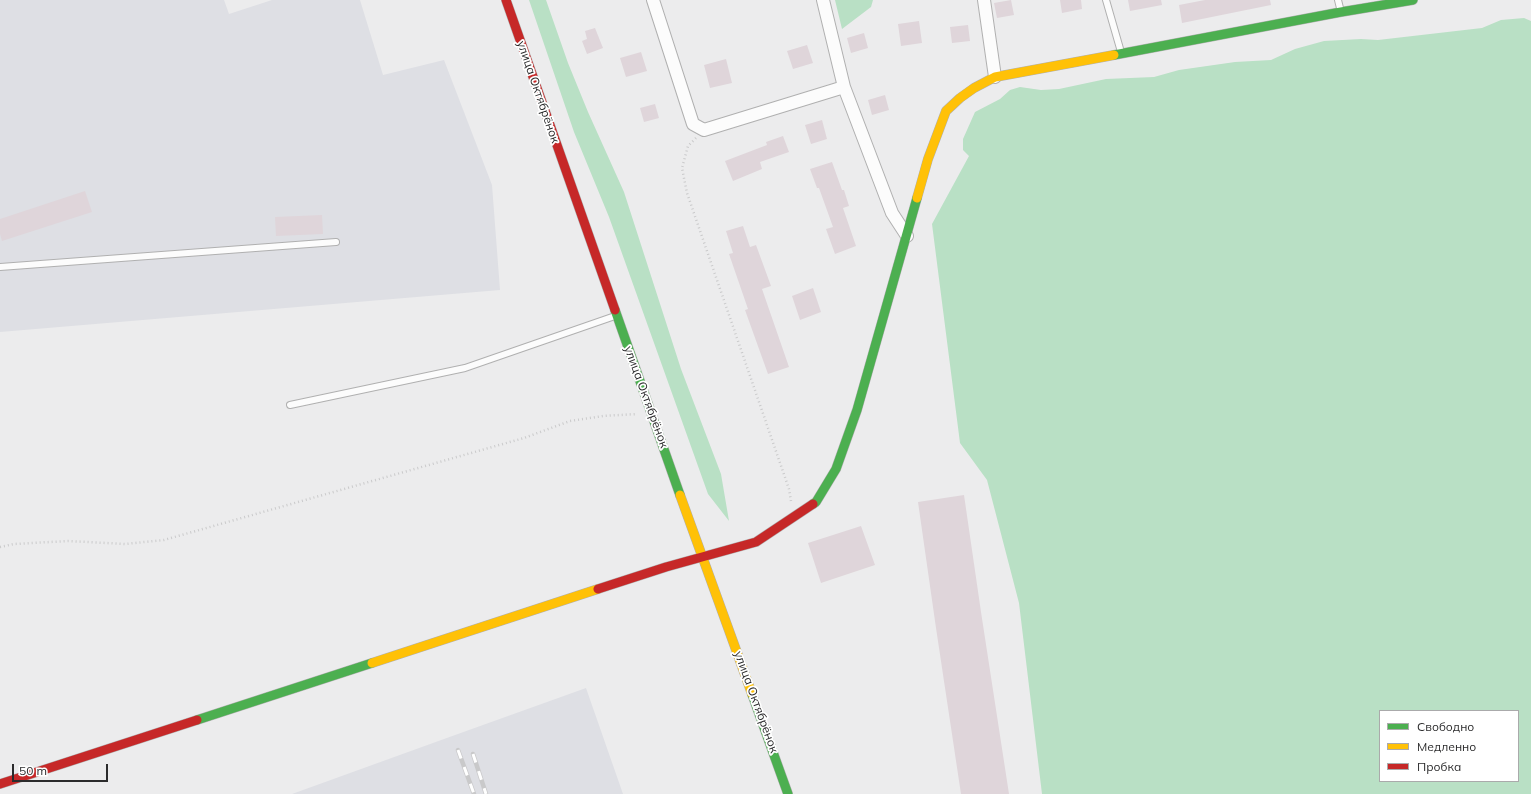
<!DOCTYPE html>
<html>
<head>
<meta charset="utf-8">
<style>
  body { margin:0 }
  #map { position:relative; width:1531px; height:794px; overflow:hidden; background:#ececed; font-family:Mulish,sans-serif }
  canvas { display:block }
  .legend { position:absolute; left:1379px; top:710px; width:140px; height:72px; box-sizing:border-box; background:#fff; border:1px solid #aaaaab; margin:0; padding:5px 7px; list-style:none; font-size:12px; color:#2b2b2c }
  .legend li { display:flex; align-items:center; gap:8px; height:20px }
  .legend b { width:20px; border:1px solid #aaaaab }
  .scale { position:absolute; left:12px; top:764px; width:96px; height:18px; box-sizing:border-box; border:2px solid #2b2b2c; border-top:0; padding-left:5px; font-size:12px; line-height:14px; white-space:nowrap; color:#2b2b2c; -webkit-text-stroke:3px #fff; paint-order:stroke }
</style>
</head>
<body>
<div id="map">
<canvas width="1531" height="794"></canvas>
<ul class="legend">
<li><b style="height:5px;background:#4caf50"></b>Свободно</li>
<li><b style="height:5px;background:#ffc107"></b>Медленно</li>
<li><b style="height:5px;background:#c62828"></b>Пробка</li>
</ul>
<div class="scale">50 m</div>
</div>
<script>
const c = document.querySelector('canvas').getContext('2d');
c.lineJoin = 'round';
function fill(path, color) {
  c.fillStyle = color;
  c.fill(path, 'evenodd');
}
function shape(rows) {
  const path = new Path2D();
  for (const r of rows) {
    path.moveTo(r[0], r[1]);
    for (let i = 2; i < r.length; i += 2) path.lineTo(r[i], r[i + 1]);
  }
  return path;
}
function trace(path, color, width, dash) {
  c.strokeStyle = color;
  c.lineWidth = width;
  c.lineCap = dash ? 'butt' : 'round';
  c.setLineDash(dash || []);
  c.stroke(path);
}
function write(font, color, halo, rows, align = 'center') {
  c.font = font + ' Mulish,sans-serif';
  c.lineWidth = 3.5;
  c.setLineDash([]);
  c.textBaseline = 'middle';
  c.strokeStyle = halo;
  c.fillStyle = color;
  for (const [text, x, y, turn = 0] of rows) {
    c.save();
    c.translate(x, y);
    c.rotate((+turn || 0) * Math.PI / 180);
    c.textAlign = isNaN(turn) ? turn : align;
    if (halo) c.strokeText(text, 0, 0);
    c.fillText(text, 0, 0);
    c.restore();
  }
}
const built = shape([
  [0,0,224,0,229,14,272,0,360,0,383,75,444,60,492,185,500,290,0,332],
  [586,688,623,794,292,794,444,739]
]);
const green = shape([
  [529,0,546,0,568,63,588,112,624,192,681,369,721,474,729,521,708,494,609,217,574,132],
  [835,0,873,0,871,7,842,29],
  [1524,18,1531,21,1531,794,1042,794,1019,603,987,480,960,443,932,224,969,156,963,150,963,139,975,112,1000,99,1010,90,1020,87,1041,90,1059,89,1106,79,1154,77,1179,70,1235,62,1271,60,1295,49,1324,41,1361,39,1378,40,1482,28,1501,20],
  [1380,711,1518,711,1518,781,1380,781]
]);
const building = shape([
  [1011,0,1014,15,997,18,994,3],
  [1060,0,1081,0,1082,9,1062,13],
  [1128,0,1161,0,1162,5,1130,11],
  [1205,0,1270,0,1271,5,1182,23,1179,5],
  [919,21,922,43,901,46,898,24],
  [968,25,970,41,952,43,950,27],
  [595,28,603,48,587,54,582,41,587,39,585,31],
  [864,33,868,48,851,53,847,38],
  [807,45,813,63,793,69,787,51],
  [641,52,647,71,626,77,620,58],
  [726,59,732,83,710,88,704,65],
  [885,95,889,110,872,115,868,100],
  [655,104,659,118,644,122,640,108],
  [822,120,827,139,811,144,805,125],
  [783,136,789,152,760,162,762,169,733,181,725,161,767,145,766,142],
  [832,162,842,190,844,190,849,206,843,208,856,246,835,254,826,229,833,227,819,188,817,188,810,169],
  [85,191,92,212,2,241,0,234,0,219],
  [322,215,323,234,276,236,275,217],
  [743,226,750,247,756,245,771,286,762,289,789,367,768,374,745,310,748,309,729,254,733,253,726,231],
  [813,288,821,312,800,320,792,296],
  [964,495,981,612,1009,794,961,794,936,628,918,502],
  [861,526,875,565,821,583,808,543]
]);
const path = shape([
  [696,138,688,146,682,168,687,193,789,489,791,501],
  [0,547,14,544,68,541,125,544,164,540,524,438,570,421,603,416,637,414]
]);
const lane = shape([
  [1106,0,1121,52],
  [1338,0,1341,12],
  [0,267,336,242],
  [290,405,465,368,615,316]
]);
const street = shape([
  [653,0,693,124,704,130,844,87],
  [823,0,844,87,892,213,907,236],
  [984,0,995,77]
]);
const fast = shape([
  [1114,55,1341,12,1413,0],
  [615,310,680,495],
  [813,504,816,502,836,469,857,410,917,198],
  [752,694,788,794],
  [197,720,372,663]
]);
const slow = shape([
  [917,198,928,159,946,111,960,98,974,88,995,77,1114,55],
  [680,495,752,694],
  [372,663,598,589]
]);
const jam = shape([
  [506,0,615,310],
  [598,589,666,567,756,542,813,504],
  [0,784,197,720]
]);
const rail = shape([
  [458,750,474,794],
  [473,754,486,794]
]);
const streetNames = [
  ["улица Октябрёнок",538,92,71],
  ["улица Октябрёнок",646,397,70],
  ["улица Октябрёнок",756,702,70]
];
fill(built, '#dedfe4');
fill(green, '#b9e0c5');
fill(building, '#dfd5da');
trace(lane, '#b0b0b0', 8);
trace(street, '#b0b0b0', 14);
trace(fast, '#b0b0b0', 10);
trace(slow, '#b0b0b0', 10);
trace(jam, '#b0b0b0', 10);
trace(path, '#cacacb', 2.5, [1, 3]);
trace(lane, '#fcfcfc', 6);
trace(street, '#fcfcfc', 12);
trace(fast, '#4caf50', 9);
trace(slow, '#ffc107', 9);
trace(jam, '#c62828', 9);
trace(rail, '#c9c9ca', 4.5);
trace(rail, '#fff', 3, [9]);
write('12px', '#2b2b2c', '#fff', streetNames);
</script>
</body>
</html>
